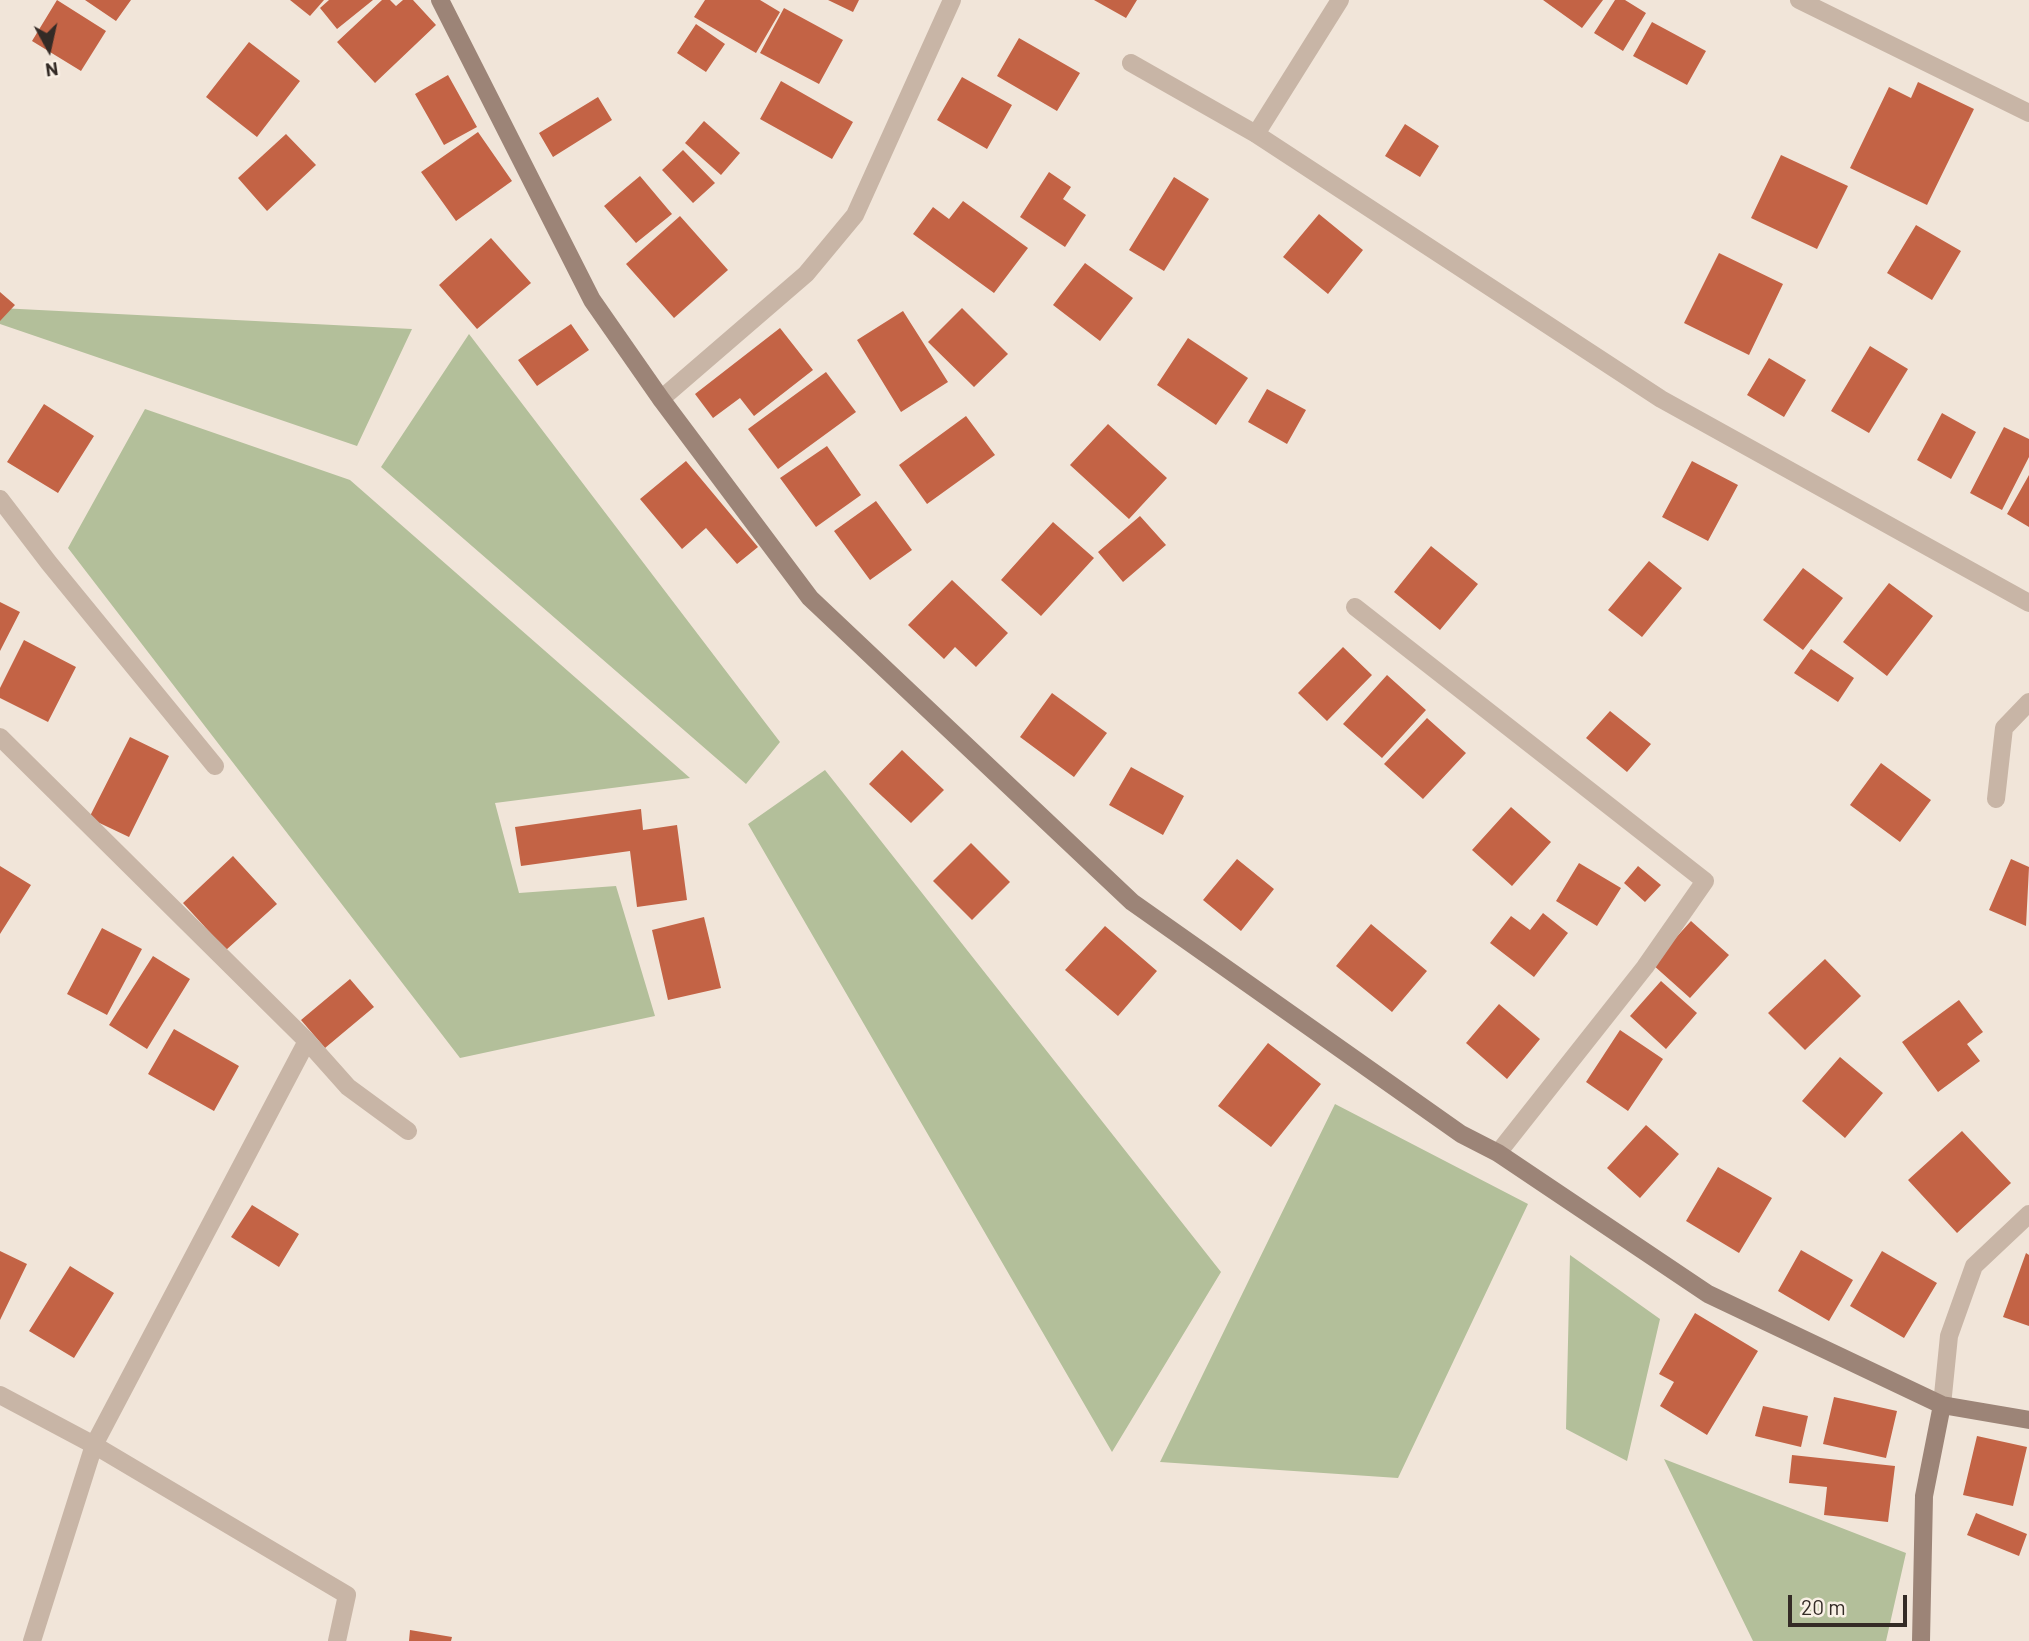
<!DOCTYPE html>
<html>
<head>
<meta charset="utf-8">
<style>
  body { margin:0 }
  #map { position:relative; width:2029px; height:1641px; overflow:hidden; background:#f1e5d9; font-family:Barlow,sans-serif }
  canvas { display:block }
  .north { position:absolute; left:14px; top:14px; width:70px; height:70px; -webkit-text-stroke:5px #f9f0e5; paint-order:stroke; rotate:172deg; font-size:19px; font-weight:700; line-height:28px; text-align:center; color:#342b26 }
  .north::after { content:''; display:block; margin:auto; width:24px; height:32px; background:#342b26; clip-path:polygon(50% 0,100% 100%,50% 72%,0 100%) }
  .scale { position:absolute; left:1788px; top:1595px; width:119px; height:32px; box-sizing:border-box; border:4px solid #342b26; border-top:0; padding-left:9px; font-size:21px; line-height:24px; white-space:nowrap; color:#342b26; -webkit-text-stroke:5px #f9f0e5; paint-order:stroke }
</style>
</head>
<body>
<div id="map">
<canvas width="2029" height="1641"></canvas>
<div class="north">N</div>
<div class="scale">20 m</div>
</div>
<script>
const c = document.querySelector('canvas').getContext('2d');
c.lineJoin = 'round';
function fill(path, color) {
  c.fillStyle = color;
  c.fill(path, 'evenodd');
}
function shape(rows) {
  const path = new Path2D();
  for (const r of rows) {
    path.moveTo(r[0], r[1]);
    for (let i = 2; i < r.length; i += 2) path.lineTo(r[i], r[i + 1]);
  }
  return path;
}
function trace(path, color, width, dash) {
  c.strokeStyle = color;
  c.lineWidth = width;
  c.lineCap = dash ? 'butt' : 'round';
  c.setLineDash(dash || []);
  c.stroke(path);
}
const green = shape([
  [0,308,412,329,357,446,0,324],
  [469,334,780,742,746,784,381,467],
  [145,409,350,480,690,778,495,803,519,893,616,886,655,1016,460,1058,68,548],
  [825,770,1221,1272,1112,1452,748,824],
  [1335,1104,1528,1204,1398,1478,1160,1462],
  [1570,1255,1660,1319,1627,1461,1566,1429],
  [1664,1459,1906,1553,1886,1641,1753,1641]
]);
const building = shape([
  [57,0,106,31,81,71,32,41],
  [85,0,131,0,116,21],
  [290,0,324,0,310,16],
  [329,0,373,0,337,29,320,8],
  [382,0,390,0,396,6,403,0,413,0,436,25,375,83,337,42],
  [705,0,760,0,780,12,756,53,694,17],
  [828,0,859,0,853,12],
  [1094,0,1137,0,1126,18],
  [1543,0,1603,0,1582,28],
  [1615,0,1625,0,1646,13,1623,51,1594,33],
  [784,8,843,40,819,84,760,53],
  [1652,22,1706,51,1687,85,1633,56],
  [696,24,725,44,706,72,677,53],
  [1019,38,1080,73,1057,111,997,76],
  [249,42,300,81,257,137,206,97],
  [448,75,477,127,444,145,415,94],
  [962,77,1012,105,987,149,937,120],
  [781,81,853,122,832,159,760,119],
  [1918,82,1974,109,1927,205,1850,168,1889,87,1911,98],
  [598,97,612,120,553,157,539,133],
  [704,121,740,153,721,175,685,143],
  [1405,124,1439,146,1420,177,1385,156],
  [478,132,512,181,456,221,421,172],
  [286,134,316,165,267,211,238,178],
  [683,150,715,183,693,203,662,170],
  [1781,155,1848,186,1817,249,1751,218],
  [1049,172,1071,187,1063,199,1086,215,1065,247,1020,217],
  [640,176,672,214,636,243,604,206],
  [1174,177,1209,199,1164,271,1129,250],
  [963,201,1028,248,994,293,913,234,933,207,949,219],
  [1319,214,1363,250,1328,294,1283,257],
  [680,216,728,270,674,318,626,264],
  [1916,225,1961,251,1932,300,1887,273],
  [491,238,531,283,477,329,439,285],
  [1719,253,1783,284,1749,355,1684,323],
  [1085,263,1133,298,1100,341,1053,305],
  [0,292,15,305,0,321],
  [962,308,1008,354,974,387,928,342],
  [903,311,948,382,901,412,857,340],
  [571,324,589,350,537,386,518,360],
  [780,328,813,370,754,416,740,398,713,418,695,394],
  [1188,338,1248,378,1216,425,1157,385],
  [1870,346,1908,369,1869,433,1831,411],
  [1769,358,1806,380,1784,417,1747,395],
  [826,372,856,412,778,469,748,429],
  [1267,389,1306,410,1287,444,1248,422],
  [44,404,94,436,58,493,7,462],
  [1942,413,1976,432,1951,479,1917,460],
  [966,416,995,455,927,504,899,465],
  [1108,424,1167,478,1129,519,1070,465],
  [2004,427,2029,439,2029,457,2002,510,1970,493],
  [827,446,861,495,816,527,780,478],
  [686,461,758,547,737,564,706,528,682,549,640,499],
  [1692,461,1738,485,1708,541,1662,517],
  [2029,475,2029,527,2007,514],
  [876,501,912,550,870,580,834,531],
  [1140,516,1166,545,1123,582,1098,552],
  [1053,522,1094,558,1041,616,1001,580],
  [1431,546,1478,584,1440,630,1394,592],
  [1649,561,1682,588,1642,637,1608,610],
  [1803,568,1843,598,1803,650,1763,620],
  [952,580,1008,633,976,667,955,647,944,659,908,625],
  [1889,583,1933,616,1887,676,1843,642],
  [0,602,20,612,0,651],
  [24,640,76,667,48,722,0,698,0,688],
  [1343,647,1372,675,1327,721,1298,693],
  [1811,649,1854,678,1838,702,1794,673],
  [1387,675,1426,710,1382,758,1343,724],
  [1052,693,1107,733,1074,777,1020,737],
  [1610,711,1651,744,1627,772,1586,738],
  [1427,718,1466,753,1423,799,1384,764],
  [130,737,169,756,129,837,89,818],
  [902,750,944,790,911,823,869,784],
  [1881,763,1931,800,1900,842,1850,805],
  [1131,767,1184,796,1163,835,1109,805],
  [1511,807,1551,842,1512,886,1472,850],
  [641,809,643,830,677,825,687,900,637,907,630,851,521,866,515,827],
  [971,843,1010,882,972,920,933,881],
  [233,856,277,904,226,950,183,903],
  [1237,859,1274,889,1241,931,1203,900],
  [2011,859,2029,867,2026,926,1989,910],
  [1579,863,1621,888,1597,926,1556,901],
  [0,866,31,885,0,934],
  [1638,866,1661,885,1645,902,1624,883],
  [1543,913,1568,933,1534,977,1490,943,1511,916,1530,930],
  [704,917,721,988,668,1000,652,930],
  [1691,921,1729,955,1690,998,1652,964],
  [1371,924,1427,971,1392,1012,1336,966],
  [1105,926,1157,971,1118,1016,1065,970],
  [102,928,142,949,107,1015,67,994],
  [153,956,190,979,147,1049,109,1025],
  [1825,959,1861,996,1805,1050,1768,1013],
  [350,979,374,1007,325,1048,301,1020],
  [1661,981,1697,1013,1666,1049,1630,1016],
  [1959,1000,1983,1032,1967,1044,1980,1061,1938,1092,1902,1042],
  [1499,1004,1540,1039,1507,1079,1466,1043],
  [174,1029,239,1066,214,1111,148,1074],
  [1620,1030,1663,1059,1628,1111,1586,1082],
  [1268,1043,1321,1084,1271,1147,1218,1106],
  [1840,1057,1883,1093,1845,1138,1802,1101],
  [1646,1125,1679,1154,1640,1198,1607,1168],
  [1962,1131,2011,1183,1957,1233,1908,1180],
  [1718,1167,1772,1198,1739,1253,1686,1221],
  [252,1205,299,1234,279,1267,231,1237],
  [1801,1250,1853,1280,1829,1321,1778,1291],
  [0,1251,27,1264,0,1320],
  [1882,1251,1937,1283,1904,1338,1850,1306],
  [2026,1253,2029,1255,2029,1326,2003,1317],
  [70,1266,114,1293,74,1358,29,1331],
  [1695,1313,1758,1351,1707,1435,1660,1406,1674,1382,1659,1374],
  [1834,1397,1897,1411,1886,1458,1823,1444],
  [1763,1406,1808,1416,1801,1447,1755,1436],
  [1977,1436,2027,1447,2013,1506,1963,1495],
  [1792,1455,1895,1466,1888,1522,1824,1515,1827,1487,1789,1483],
  [1976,1513,2027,1534,2019,1556,1967,1535],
  [410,1630,452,1637,451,1641,409,1641]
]);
const street = shape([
  [1799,0,2029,113],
  [1131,63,1256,134,1661,399,2029,603],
  [1256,134,1340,0],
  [661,399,806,274,855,215,952,0],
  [0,499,49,563,215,766],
  [1355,607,1705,881,1645,967,1498,1153],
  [0,737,307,1041,348,1087,408,1131],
  [1996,799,2004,728,2029,702],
  [0,1395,94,1445,347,1595,337,1641],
  [1942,1405,1949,1336,1974,1266,2029,1214],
  [32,1641,94,1445,307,1041]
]);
const secondary = shape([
  [440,0,592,300,661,399,810,598,1132,902,1461,1134,1498,1153,1708,1294,1942,1405,2029,1420],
  [1921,1641,1924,1496,1942,1405]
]);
fill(green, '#b3bf9a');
fill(building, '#c36345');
trace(street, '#c8b5a6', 18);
trace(secondary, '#9c8477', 18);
</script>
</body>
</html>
